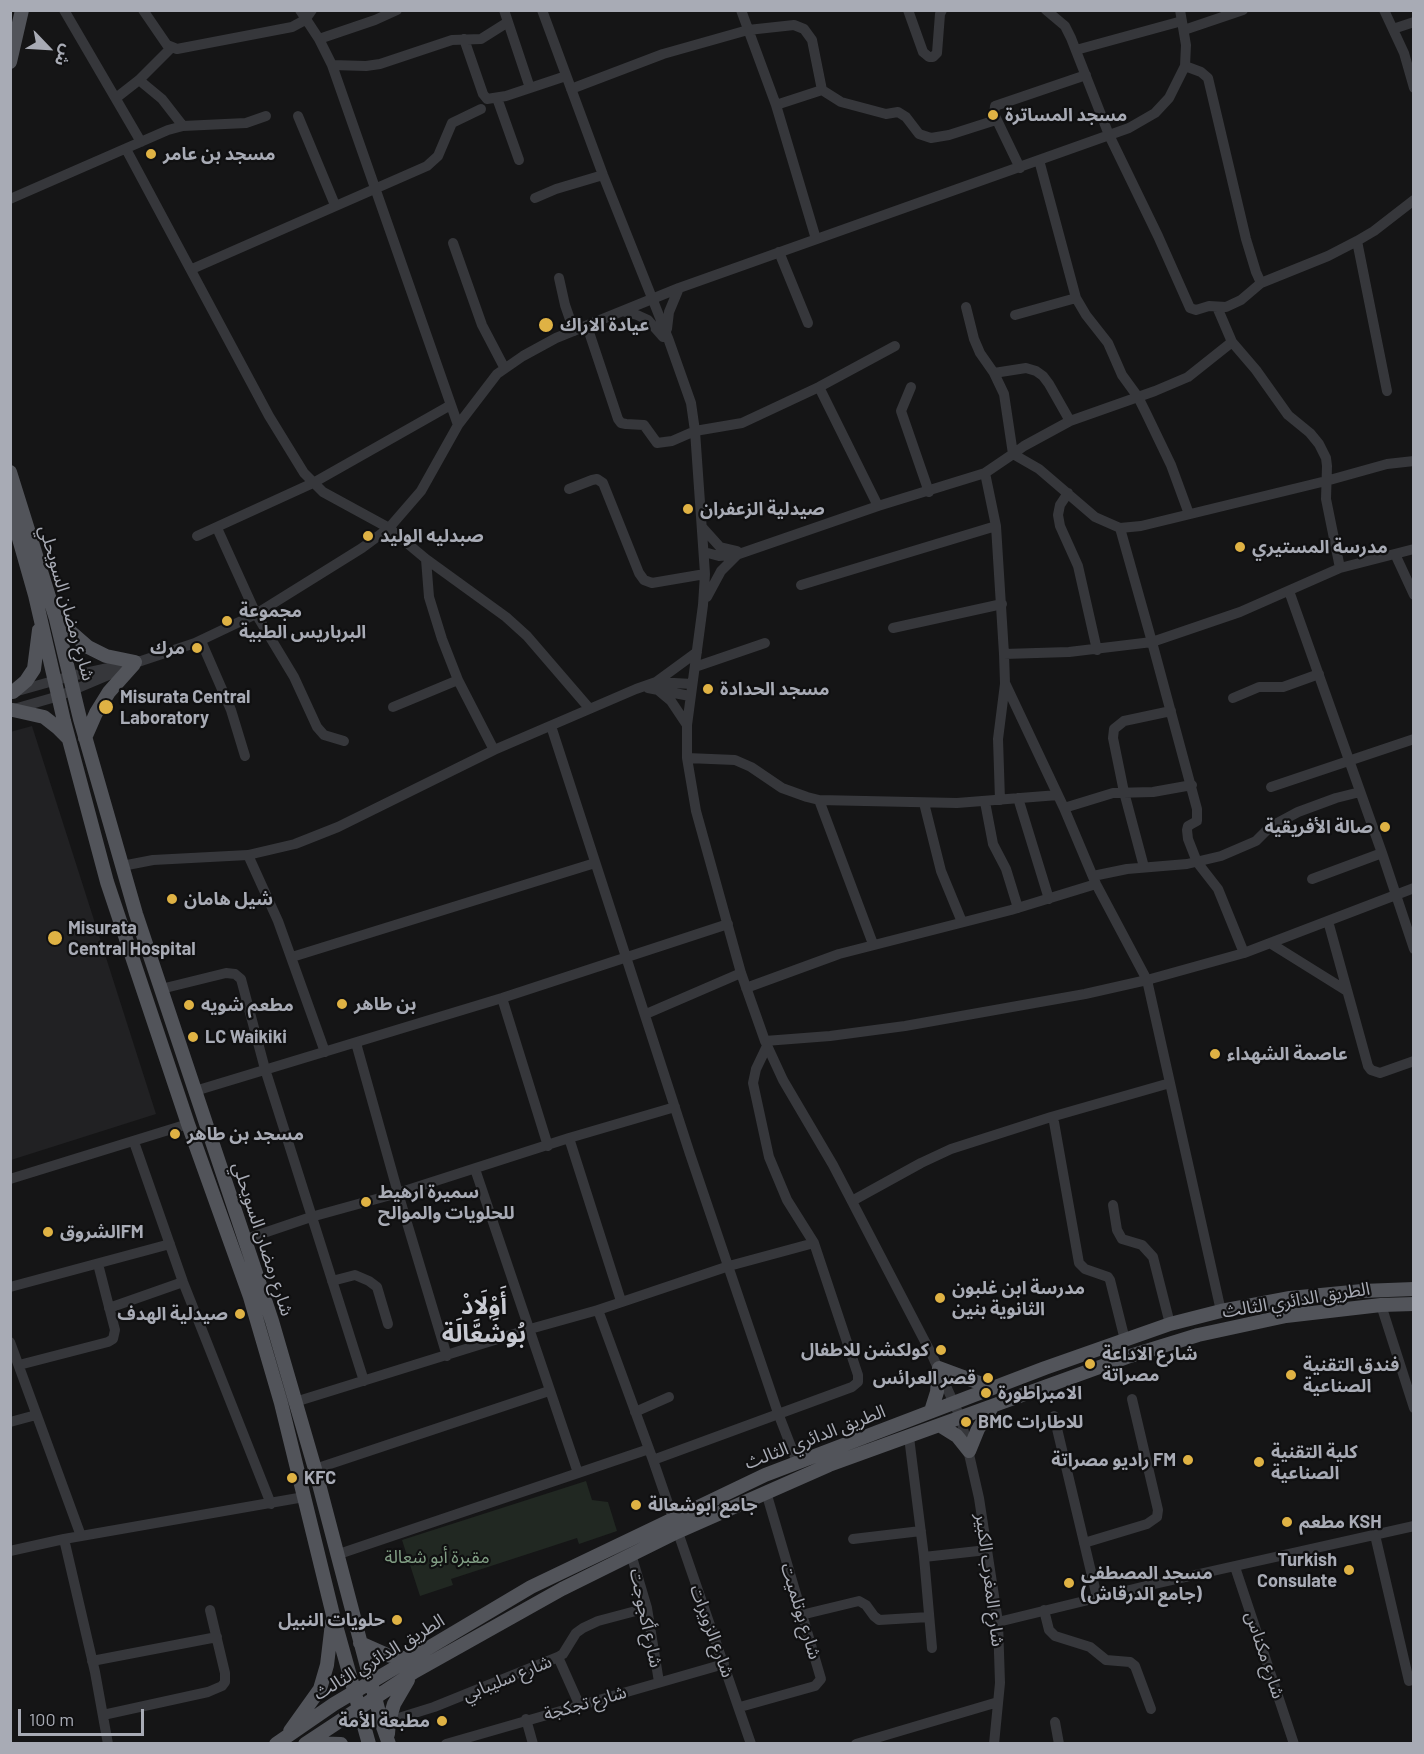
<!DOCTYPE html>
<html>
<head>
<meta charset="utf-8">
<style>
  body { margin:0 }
  #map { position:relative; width:1424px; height:1754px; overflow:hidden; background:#151516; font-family:Barlow,"Noto Sans Arabic",sans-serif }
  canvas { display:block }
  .frame { position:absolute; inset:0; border:12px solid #a8abb5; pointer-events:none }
  .north { position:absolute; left:18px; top:18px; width:60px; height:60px; -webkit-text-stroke:4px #101011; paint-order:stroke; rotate:115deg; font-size:16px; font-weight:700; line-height:24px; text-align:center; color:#a8abb5 }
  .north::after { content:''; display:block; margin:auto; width:21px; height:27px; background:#a8abb5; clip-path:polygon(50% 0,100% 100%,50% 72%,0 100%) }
  .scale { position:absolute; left:18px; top:1709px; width:126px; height:27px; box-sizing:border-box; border:3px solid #a8abb5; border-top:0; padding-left:8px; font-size:18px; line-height:21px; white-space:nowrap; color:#a8abb5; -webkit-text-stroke:4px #101011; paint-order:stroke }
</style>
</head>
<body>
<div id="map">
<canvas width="1424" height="1754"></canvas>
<div class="frame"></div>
<div class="north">ش</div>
<div class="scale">100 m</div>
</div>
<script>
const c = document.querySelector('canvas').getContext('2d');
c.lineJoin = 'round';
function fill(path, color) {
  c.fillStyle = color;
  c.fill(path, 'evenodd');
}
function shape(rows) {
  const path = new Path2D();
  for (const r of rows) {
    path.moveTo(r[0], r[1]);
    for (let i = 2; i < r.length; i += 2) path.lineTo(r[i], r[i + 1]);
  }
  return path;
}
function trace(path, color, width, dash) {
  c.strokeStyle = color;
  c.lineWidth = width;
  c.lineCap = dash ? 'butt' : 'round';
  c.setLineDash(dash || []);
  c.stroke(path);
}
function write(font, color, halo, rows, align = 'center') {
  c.font = font + ' Barlow,"Noto Sans Arabic",sans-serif';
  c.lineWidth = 4.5;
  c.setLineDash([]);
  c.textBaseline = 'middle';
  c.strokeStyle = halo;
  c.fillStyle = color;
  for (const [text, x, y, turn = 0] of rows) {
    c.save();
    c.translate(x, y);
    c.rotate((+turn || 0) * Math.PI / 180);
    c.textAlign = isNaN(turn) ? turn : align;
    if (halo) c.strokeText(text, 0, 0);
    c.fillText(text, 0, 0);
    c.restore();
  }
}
const built = shape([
  [32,726,156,1114,11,1160,10,732]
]);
const green = shape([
  [586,1481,592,1500,608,1502,617,1531,579,1544,577,1538,451,1579,453,1585,420,1596,402,1540]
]);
const minor = shape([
  [64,10,141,142],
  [143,10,167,45,177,49,292,27,305,20,312,10],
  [300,10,319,39,332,65,458,425],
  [504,10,530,88],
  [542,10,603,175,668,338,691,403,695,431,705,574,703,605,687,725,687,758,696,811,741,973,765,1041,783,1080,833,1165,932,1355,961,1419,979,1498,998,1622,1000,1683,994,1744],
  [741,10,776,105,816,239],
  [908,10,923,52,929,57,933,57,937,53,940,14,942,10],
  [1046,10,1065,26,1071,38,1109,135,1158,236,1190,308,1196,310,1209,306,1226,307,1241,300,1261,283],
  [1384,10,1404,53,1414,88],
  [1393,29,1414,22],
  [1184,30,1243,10],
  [319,39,375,20,397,10],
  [464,39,483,94,487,99,506,96,566,76],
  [1076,50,1182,21],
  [332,65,366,66,380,64,452,40,481,39,508,22],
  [1185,66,1201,72,1208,78,1246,239,1256,272,1261,283,1328,256,1357,241,1374,231,1414,200],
  [139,80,162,99,183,126],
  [571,89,663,54,748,30,794,25,804,29,812,40,822,90],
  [116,98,139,80,171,48],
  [497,98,519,160],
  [776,105,822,90,841,102,886,114,898,112,906,117,919,134,931,138,949,135,996,120],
  [298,116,335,205],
  [126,149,269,416,304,473,323,492,389,528,426,559,506,617,527,636,589,708],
  [1039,160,1076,298,1086,315,1108,343,1122,375,1138,397,1146,413,1171,465,1189,514],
  [1020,168,994,114,995,106,1086,75],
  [535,198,556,189,603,175],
  [10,199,168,130,183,126,246,123,266,116],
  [1357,241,1387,391],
  [453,243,482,325,504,367],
  [779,252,808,323],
  [192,269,427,166,438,156,452,123,481,109],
  [559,278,565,305,574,331],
  [966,307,974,339,980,353,994,373,1004,394,1013,454],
  [622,311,637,315,648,320,663,337],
  [1015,315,1076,298],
  [587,326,618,419,621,423,626,424,644,425,657,443,672,441,695,431,742,423,819,387,895,346],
  [667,329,669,312,679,288],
  [994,373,1026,368,1036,371,1043,376,1049,384,1070,421],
  [819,387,878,506],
  [911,387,901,411,929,492],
  [1013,454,1024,446,1070,421,1155,391,1188,377,1232,342,1217,307],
  [985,473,996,526,1004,654,1069,652,1152,642,1197,809,1197,821,1188,826,1187,830,1188,839,1197,862,1218,889,1244,953],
  [569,489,592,480,597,479,603,483,639,573,644,580,652,583,705,574],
  [1068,493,1060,505,1058,515,1060,526,1078,566,1097,650],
  [702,527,720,547,737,551],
  [217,528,256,614,294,677,317,727,324,735,344,741],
  [1120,528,1152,642,1240,612,1340,568,1326,499,1327,466,1326,458,1319,444,1310,433,1288,415,1256,370,1232,342],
  [197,536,313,483,449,406],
  [704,552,719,556,739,554,878,506,985,473,1013,454,1039,469,1095,517,1120,528,1141,526,1174,518,1326,481,1387,464,1414,461],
  [1395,554,1414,595],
  [426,559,429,597,442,639,458,680,494,750],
  [1340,568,1414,549],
  [801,585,996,526],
  [1289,591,1382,853,1414,949],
  [707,597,721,571,738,554],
  [893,628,1002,604],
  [201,641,231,710,245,756],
  [1004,654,1005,683,1064,808,1096,884,1147,980,1221,1311],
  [695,667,765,643],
  [656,682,697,652],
  [648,688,690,696],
  [659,691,671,701,687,725],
  [14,692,71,676,141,661,195,643,256,614,362,548,389,528,421,491,458,425,497,374,523,356,556,338,679,288,1129,128,1155,113,1169,98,1185,66,1186,45,1180,10],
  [1233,698,1259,687,1283,687,1319,674],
  [393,707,458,680],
  [14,709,59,696,123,669],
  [551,726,690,1154,778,1413,797,1462],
  [687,758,735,760,751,767,782,788,807,797,819,800,957,803,1058,795],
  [1271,787,1414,739],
  [1018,798,1049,899],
  [819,800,873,944],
  [1000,800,998,739,1005,684],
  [985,802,993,844,1006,869,1018,908],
  [924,803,941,871,962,922],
  [1064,808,1113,793,1153,792,1192,785],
  [248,855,278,921,325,1052],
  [122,866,153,860,248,855,295,844,338,827,494,750,636,689,656,682,692,684],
  [1144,867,1124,792,1113,738,1114,729,1124,721,1171,711],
  [1093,876,1127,869,1187,864,1221,856,1256,841,1270,827,1298,812,1336,798,1360,792],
  [1312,879,1382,853],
  [1328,921,1368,1066,1371,1070,1380,1073,1414,1061],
  [1270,943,1347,991],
  [292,957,595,863],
  [746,988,839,954,1011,910,1096,884],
  [161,989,226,973,235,974,241,979,265,1069,364,1381],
  [502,998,548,1146],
  [646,1014,741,973],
  [765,1041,830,1036,905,1026,1085,994,1147,980,1244,953,1414,888],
  [356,1043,398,1193,447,1356],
  [195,1091,502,998,728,924],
  [1054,1122,1079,1263,1085,1269,1108,1277,1110,1280,1125,1340],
  [569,1138,621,1301],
  [134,1142,183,1282,271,1504],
  [475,1169,578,1473],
  [10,1179,188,1124],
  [852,1201,921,1163,951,1149,1051,1117,1170,1083],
  [1113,1205,1117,1230,1122,1239,1142,1245,1153,1257,1170,1324],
  [246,1239,311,1217,398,1193,569,1138,675,1107],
  [332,1281,355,1275,369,1281,377,1287,388,1324],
  [10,1287,170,1244],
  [1381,1305,1414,1408],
  [109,1308,183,1282],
  [598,1310,653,1460,751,1744],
  [10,1342,81,1536],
  [19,1365,108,1342,113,1339,115,1330,98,1264],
  [295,1402,530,1329,598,1310,729,1266,814,1243],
  [635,1412,669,1397],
  [1054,1416,1097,1597],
  [10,1422,36,1415],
  [909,1437,924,1557,932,1648],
  [653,1460,852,1387,858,1382,858,1375,814,1243,787,1200,769,1157,753,1083,756,1069,767,1046],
  [315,1469,549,1391],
  [1375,1535,1409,1681],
  [64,1539,95,1672,108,1744],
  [853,1539,921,1531],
  [1084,1543,1147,1524,1157,1517,1158,1510,1132,1399],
  [10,1551,64,1539,304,1497],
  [339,1554,649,1449],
  [631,1554,647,1608,659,1682],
  [924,1557,987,1550],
  [1235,1567,1294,1744],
  [1044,1610,1049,1630,1055,1636,1090,1647,1106,1660,1130,1662,1135,1666,1151,1709],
  [801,1615,859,1601,866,1605,874,1616,879,1620,929,1617],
  [998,1622,1150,1585,1414,1526],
  [558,1657,579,1704],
  [92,1661,217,1637],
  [740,1707,815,1686,821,1679,766,1492],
  [103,1715,208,1692,222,1686,225,1682,225,1673,210,1610],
  [526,1719,533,1744],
  [389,1721,434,1707,558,1657,563,1654,576,1633,583,1628,598,1621,647,1608],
  [1055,1722,1059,1744],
  [446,1744,724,1664],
  [856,1744,998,1702]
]);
const major = shape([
  [10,62,22,10],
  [10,472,56,619,80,719,136,914,272,1321,315,1469,382,1724,389,1744],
  [10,507,35,595,64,721,107,882,188,1124,250,1297,281,1403,333,1615,369,1744],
  [57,620,88,647,106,656,135,662],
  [13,692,26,681,34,669,39,630],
  [13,710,44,717,58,728,68,738],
  [85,738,96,713,109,692,134,664],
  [931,1411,937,1392,939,1368,993,1388],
  [941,1426,957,1436,969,1451],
  [969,1451,978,1429,992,1407],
  [360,1643,387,1655,408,1659],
  [290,1731,320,1689,327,1665,332,1623],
  [388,1734,389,1721,394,1704,408,1680],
  [307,1743,341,1744],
  [276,1744,334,1704,531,1587,765,1475,1045,1368,1170,1324,1221,1311,1290,1298,1362,1291,1414,1289],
  [305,1744,414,1672,562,1589,677,1532,829,1465,1130,1356,1198,1335,1286,1316,1381,1305,1414,1304]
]);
const markers = [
  [993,115,6,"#dfb244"],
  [151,154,6,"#dfb244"],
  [546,325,8,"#dfb244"],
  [688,509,6,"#dfb244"],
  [368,536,6,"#dfb244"],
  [1240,547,6,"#dfb244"],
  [227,621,6,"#dfb244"],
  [197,648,6,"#dfb244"],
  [708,689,6,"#dfb244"],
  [106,707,8,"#dfb244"],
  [1385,827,6,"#dfb244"],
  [172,899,6,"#dfb244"],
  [55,938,8,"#dfb244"],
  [342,1004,6,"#dfb244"],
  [189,1005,6,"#dfb244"],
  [193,1037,6,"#dfb244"],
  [1215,1054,6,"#dfb244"],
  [175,1134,6,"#dfb244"],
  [366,1202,6,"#dfb244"],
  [48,1232,6,"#dfb244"],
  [940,1298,6,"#dfb244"],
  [240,1314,6,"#dfb244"],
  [941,1350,6,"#dfb244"],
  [1090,1364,6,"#dfb244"],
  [1291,1375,6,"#dfb244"],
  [988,1378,6,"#dfb244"],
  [986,1393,6,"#dfb244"],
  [966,1422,6,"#dfb244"],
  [1188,1460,6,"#dfb244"],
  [1259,1462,6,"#dfb244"],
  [292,1478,6,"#dfb244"],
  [636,1505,6,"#dfb244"],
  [1287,1522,6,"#dfb244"],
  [1349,1570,6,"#dfb244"],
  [1069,1583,6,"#dfb244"],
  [397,1620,6,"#dfb244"],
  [442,1721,6,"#dfb244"]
];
const poiNames = [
  ["مسجد المساترة",1005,115],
  ["مسجد بن عامر",163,154],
  ["عيادة الاراك",560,325],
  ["صيدلية الزعفران",700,509],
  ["صبدليه الوليد",380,536],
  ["مدرسة المستيري",1252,547],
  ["مجموعة",239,611],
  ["البرباريس الطبية",239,632],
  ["مرك",185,648,"right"],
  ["مسجد الحدادة",720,689],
  ["Misurata Central",120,697],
  ["Laboratory",120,718],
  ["صالة الأفريقية",1373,827,"right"],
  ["شيل هامان",184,899],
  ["Misurata",68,928],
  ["Central Hospital",68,949],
  ["بن طاهر",354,1004],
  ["مطعم شويه",201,1005],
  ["LC Waikiki",205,1037],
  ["عاصمة الشهداء",1227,1054],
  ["مسجد بن طاهر",187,1134],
  ["سميرة ارهيط",378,1192],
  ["للحلويات والموالح",378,1213],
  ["الشروقFM",60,1232],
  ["مدرسة ابن غلبون",952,1288],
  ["الثانوية بنين",952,1309],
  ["صيدلية الهدف",228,1314,"right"],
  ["كولكشن للاطفال",929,1350,"right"],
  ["شارع الاداعة",1102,1354],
  ["مصراتة",1102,1375],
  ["فندق التقنية",1303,1365],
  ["الصناعية",1303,1386],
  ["قصر العرائس",976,1378,"right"],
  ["الامبراطورة",998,1393],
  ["BMC للاطارات",978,1422],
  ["كلية التقنية",1271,1452],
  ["الصناعية",1271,1473],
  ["راديو مصراتة FM",1176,1460,"right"],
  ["KFC",304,1478],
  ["جامع ابوشعالة",648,1505],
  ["مطعم KSH",1299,1522],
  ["Turkish",1337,1560,"right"],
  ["Consulate",1337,1581,"right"],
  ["مسجد المصطفى",1081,1573],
  ["(جامع الدرقاش)",1081,1594],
  ["حلويات النبيل",385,1620,"right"],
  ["مطبعة الأمة",430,1721,"right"]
];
const streetNames = [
  ["شارع رمضان السويحلي",67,603,74],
  ["شارع رمضان السويحلي",263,1239,72],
  ["الطريق الدائري الثالث",1296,1300,-9],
  ["الطريق الدائري الثالث",815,1437,-21],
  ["شارع المغرب الكبير",990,1580,83],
  ["شارع بوتلميت",801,1611,73],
  ["شارع أكجوجت",646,1618,78],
  ["شارع الزويرات",712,1631,70],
  ["شارع مكناس",1265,1655,72],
  ["الطريق الدائري الثالث",379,1657,-31],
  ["شارع سليبابي",507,1678,-22],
  ["شارع تجكجة",585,1703,-16]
];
const parkNames = [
  ["مقبرة أبو شعالة",437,1557]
];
const districtNames = [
  ["أَوْلَادْ",484,1306],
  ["بُوشَعَّالَة",484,1334]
];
fill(built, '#212123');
fill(green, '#212822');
trace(minor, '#36373b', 10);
trace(major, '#52545a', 14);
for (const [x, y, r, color] of markers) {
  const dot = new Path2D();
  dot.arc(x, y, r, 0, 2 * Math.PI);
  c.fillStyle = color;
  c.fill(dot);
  trace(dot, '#101011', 2);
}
write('bold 18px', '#a8abb5', '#101011', poiNames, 'left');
write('18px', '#a8abb5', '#101011', streetNames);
write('18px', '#819e84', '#101011', parkNames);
write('bold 24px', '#c8cad2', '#101011', districtNames);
</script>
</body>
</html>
